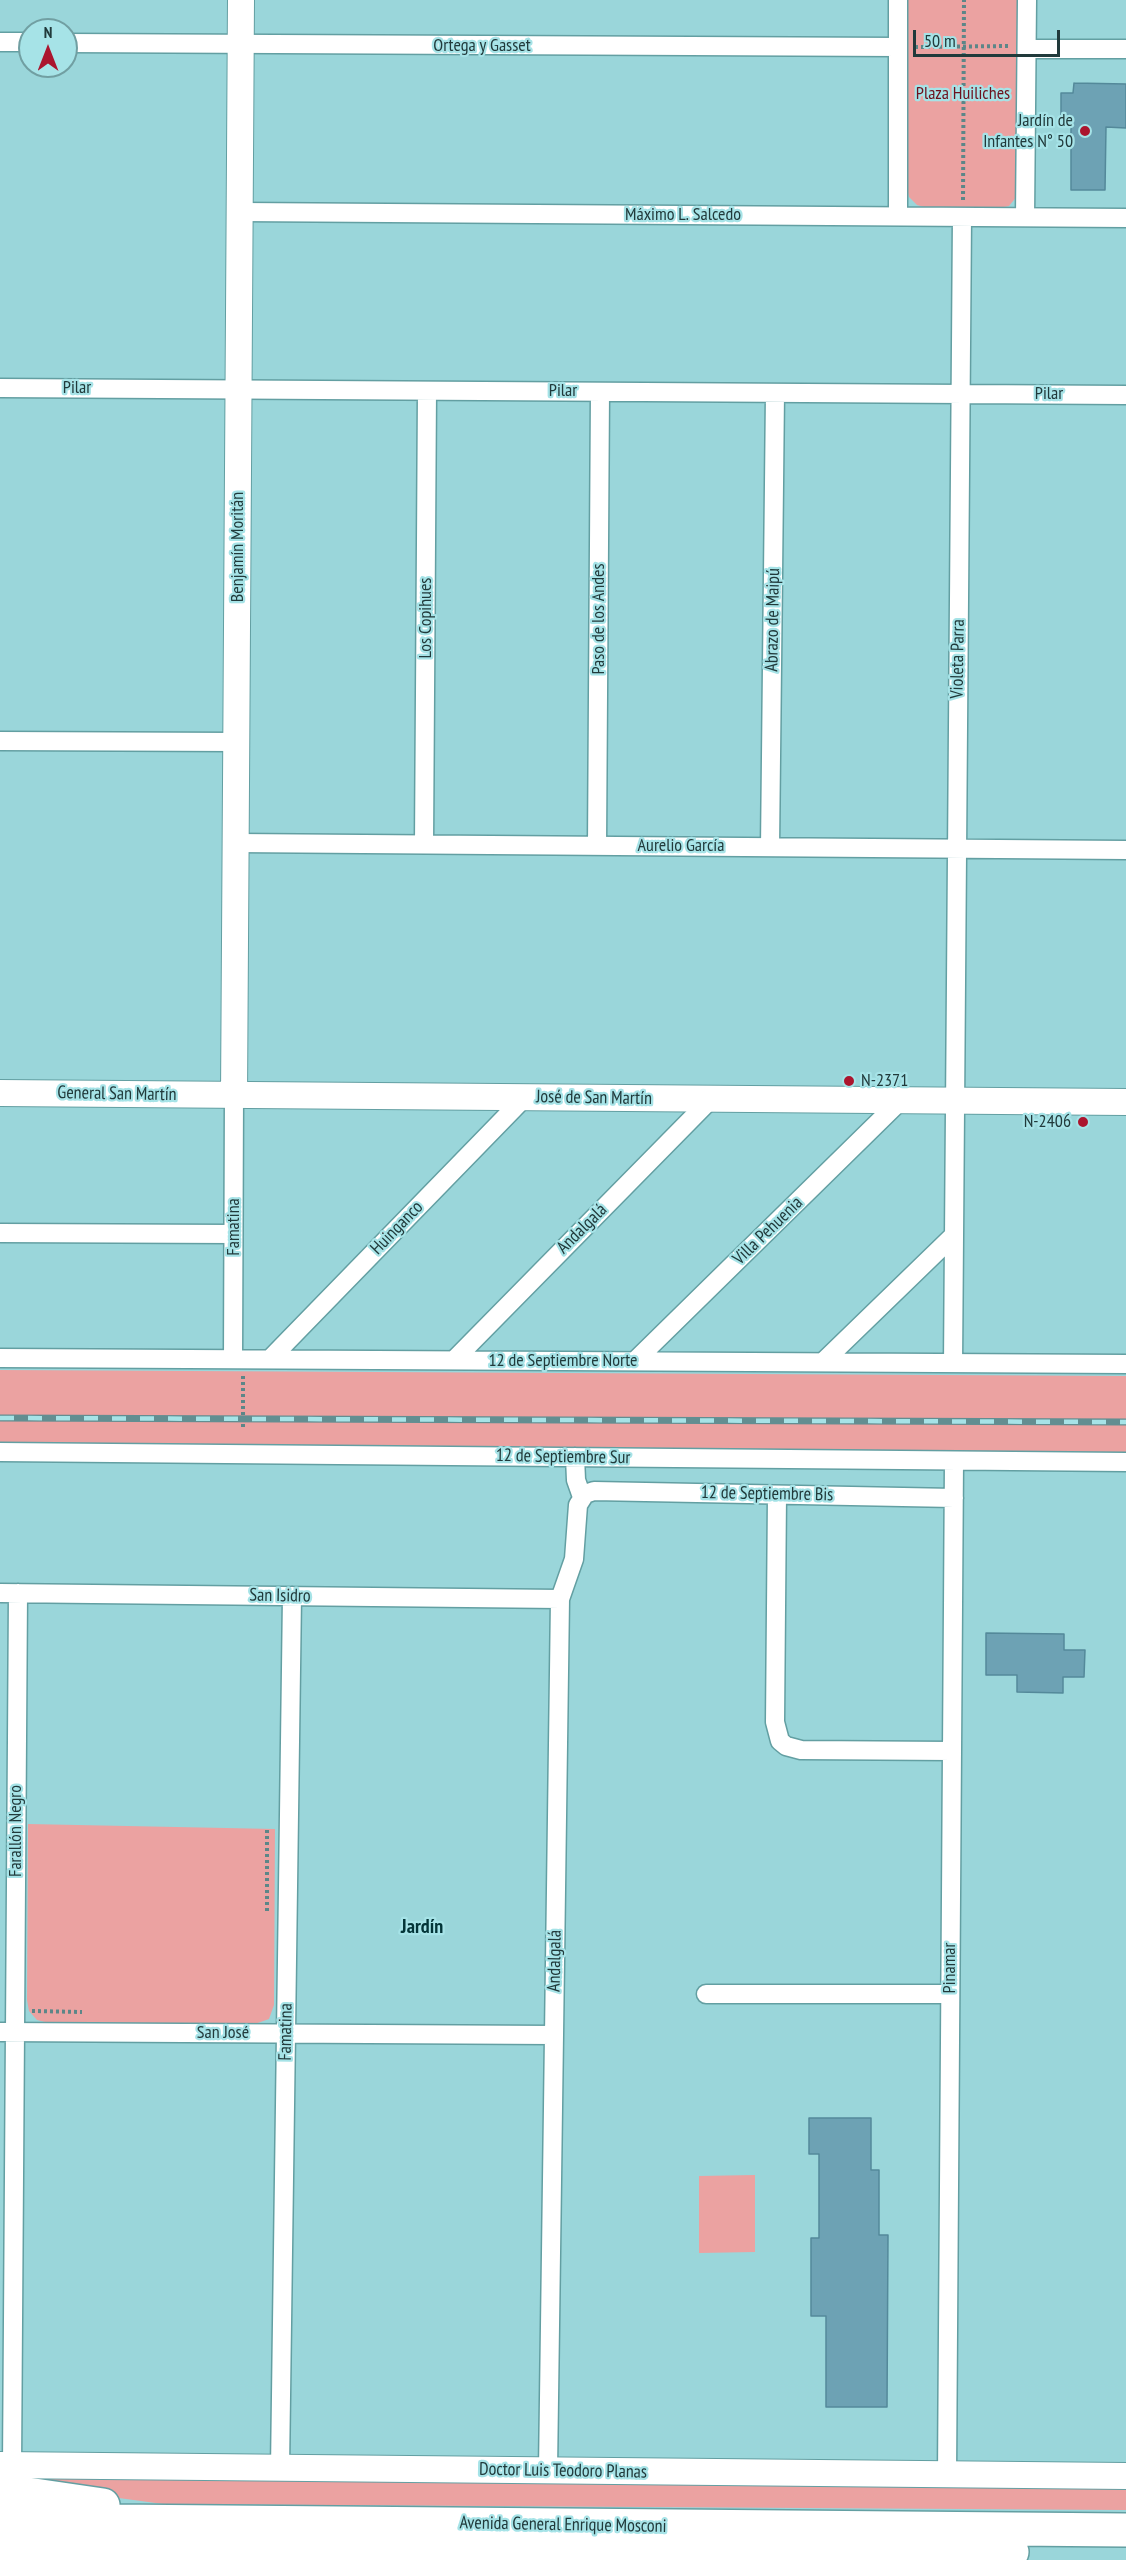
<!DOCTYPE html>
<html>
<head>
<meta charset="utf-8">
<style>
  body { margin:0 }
  #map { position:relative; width:1126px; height:2560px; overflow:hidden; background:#9ad6da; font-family:"PT Sans Narrow",sans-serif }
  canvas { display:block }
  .north { position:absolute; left:18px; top:18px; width:60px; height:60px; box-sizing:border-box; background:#a6e3e7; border:2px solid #719fa2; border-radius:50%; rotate:0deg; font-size:16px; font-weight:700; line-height:24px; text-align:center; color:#213a3b }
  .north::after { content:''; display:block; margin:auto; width:21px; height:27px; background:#ab152e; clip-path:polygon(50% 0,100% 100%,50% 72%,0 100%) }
  .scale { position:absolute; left:913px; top:30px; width:147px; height:27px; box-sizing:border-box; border:3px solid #213a3b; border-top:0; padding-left:8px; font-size:18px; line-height:21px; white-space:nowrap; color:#213a3b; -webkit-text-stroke:4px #a6e3e7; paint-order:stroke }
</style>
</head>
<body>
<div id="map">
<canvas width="1126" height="2560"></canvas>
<div class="north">N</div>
<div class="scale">50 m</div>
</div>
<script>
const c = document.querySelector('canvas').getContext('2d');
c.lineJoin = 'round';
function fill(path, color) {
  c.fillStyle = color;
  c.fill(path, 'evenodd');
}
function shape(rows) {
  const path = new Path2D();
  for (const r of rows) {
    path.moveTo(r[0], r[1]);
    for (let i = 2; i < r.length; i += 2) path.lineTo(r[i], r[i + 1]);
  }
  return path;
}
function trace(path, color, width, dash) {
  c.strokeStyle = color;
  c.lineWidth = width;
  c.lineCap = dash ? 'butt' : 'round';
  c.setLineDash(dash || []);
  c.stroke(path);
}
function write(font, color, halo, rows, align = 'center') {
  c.font = font + ' "PT Sans Narrow",sans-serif';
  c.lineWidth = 4.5;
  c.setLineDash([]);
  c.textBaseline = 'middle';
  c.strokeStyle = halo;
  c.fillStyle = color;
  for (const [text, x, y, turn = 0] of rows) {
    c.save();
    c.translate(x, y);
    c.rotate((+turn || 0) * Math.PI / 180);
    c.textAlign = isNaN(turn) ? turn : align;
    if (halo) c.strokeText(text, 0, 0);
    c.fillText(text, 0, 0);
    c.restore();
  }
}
const green = shape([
  [907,0,1019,0,1018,195,1009,206,999,208,928,208,917,205,909,197,907,188],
  [0,1370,1126,1376,1126,1455,0,1447],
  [28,1824,275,1829,274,2005,269,2019,252,2025,49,2023,37,2020,29,2011,27,2000],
  [755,2175,755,2252,699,2253,699,2176],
  [0,2477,1126,2486,1126,2510,163,2504,23,2485]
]);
const building = shape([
  [1074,83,1126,84,1126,128,1106,127,1105,190,1071,190,1071,126,1061,126,1061,93,1073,93,1074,83],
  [986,1633,1064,1634,1064,1650,1085,1650,1084,1677,1063,1677,1063,1693,1017,1692,1017,1675,986,1675,986,1633],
  [809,2118,871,2118,871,2170,879,2170,879,2235,888,2235,887,2407,826,2407,826,2316,811,2316,811,2238,819,2238,819,2154,809,2154,809,2118]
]);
const path = shape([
  [915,47,1010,46],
  [963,200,964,0],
  [243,1376,243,1430],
  [267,1911,267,1829],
  [32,2011,82,2012]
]);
const street = shape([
  [0,42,30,42],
  [66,43,898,47],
  [1027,49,1126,49],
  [240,212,1126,218],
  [898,216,898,0],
  [1025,217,1027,0],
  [0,388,1126,395],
  [0,741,236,742],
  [236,843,1126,850],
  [424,844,427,391],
  [597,846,600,392],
  [770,847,775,393],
  [0,1233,233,1234],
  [0,1358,1126,1364],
  [233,1359,234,1095],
  [270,1359,525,1097],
  [454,1360,711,1099],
  [635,1361,901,1100],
  [823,1362,953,1236],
  [953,1363,962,217],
  [0,1452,1126,1462],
  [575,1457,576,1480,582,1497],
  [777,1495,775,1722,780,1741,786,1746,801,1750,952,1751],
  [0,1593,560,1599],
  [706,1994,950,1994],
  [0,2032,554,2035],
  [12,2465,18,1593],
  [280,2468,292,1596],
  [548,2470,560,1599,574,1559,578,1505,585,1494,594,1491,954,1498],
  [947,2474,954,1461]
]);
const secondary = shape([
  [0,1093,1126,1102],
  [234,1095,241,0],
  [0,2465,1126,2476]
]);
const highway = shape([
  [0,2490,103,2505],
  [0,2520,1126,2530],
  [0,2545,1012,2552]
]);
const rail = shape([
  [0,1418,1126,1422]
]);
const markers = [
  [1085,131,6,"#ab152e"],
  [849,1081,6,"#ab152e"],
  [1083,1122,6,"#ab152e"]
];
const streetNames = [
  ["Ortega y Gasset",482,46],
  ["Máximo L. Salcedo",683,215],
  ["Pilar",77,388],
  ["Pilar",563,391],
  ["Pilar",1049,394],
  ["Benjamín Moritán",238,547,-90],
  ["Los Copihues",426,618,-90],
  ["Paso de los Andes",599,619,-90],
  ["Abrazo de Maipú",773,620,-89],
  ["Violeta Parra",958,659,-89],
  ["Aurelio García",681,846],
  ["General San Martín",117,1094,1],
  ["José de San Martín",594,1098,1],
  ["Famatina",234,1227,-90],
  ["Huinganco",397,1228,-46],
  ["Andalgalá",582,1229,-45],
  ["Villa Pehuenia",768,1231,-44],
  ["12 de Septiembre Norte",563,1361],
  ["12 de Septiembre Sur",563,1457,1],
  ["12 de Septiembre Bis",767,1494,1],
  ["San Isidro",280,1596,1],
  ["Farallón Negro",16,1831,-90],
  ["Andalgalá",555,1961,-89],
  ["Pinamar",950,1968,-90],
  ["Famatina",286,2032,-89],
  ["San José",223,2033],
  ["Doctor Luis Teodoro Planas",563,2471,1],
  ["Avenida General Enrique Mosconi",563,2525,1]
];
const parkNames = [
  ["Plaza Huiliches",963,94]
];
const poiNames = [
  ["Jardín de",1073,121],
  ["Infantes N° 50",1073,142],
  ["N-2371",861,1081,"left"],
  ["N-2406",1071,1122]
];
const neighbourhoodNames = [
  ["Jardín",422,1927]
];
fill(green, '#eba2a1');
fill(building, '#6da2b4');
trace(building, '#54899a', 1.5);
trace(street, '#639fa2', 21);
trace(secondary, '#639fa2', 28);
trace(highway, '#639fa2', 36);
trace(path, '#5c8688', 4, [3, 3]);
trace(street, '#fff', 18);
trace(secondary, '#fff', 26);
trace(highway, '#fff', 33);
trace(rail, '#628e91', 7);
trace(rail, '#a6e3e7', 4.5, [14]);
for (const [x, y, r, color] of markers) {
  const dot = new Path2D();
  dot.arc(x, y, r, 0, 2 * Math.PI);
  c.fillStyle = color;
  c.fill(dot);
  trace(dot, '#a6e3e7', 2);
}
write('18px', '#213a3b', '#a6e3e7', streetNames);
write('18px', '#6d111d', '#a6e3e7', parkNames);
write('18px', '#213a3b', '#a6e3e7', poiNames, 'right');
write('bold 20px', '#033538', '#a6e3e7', neighbourhoodNames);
</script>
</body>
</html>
